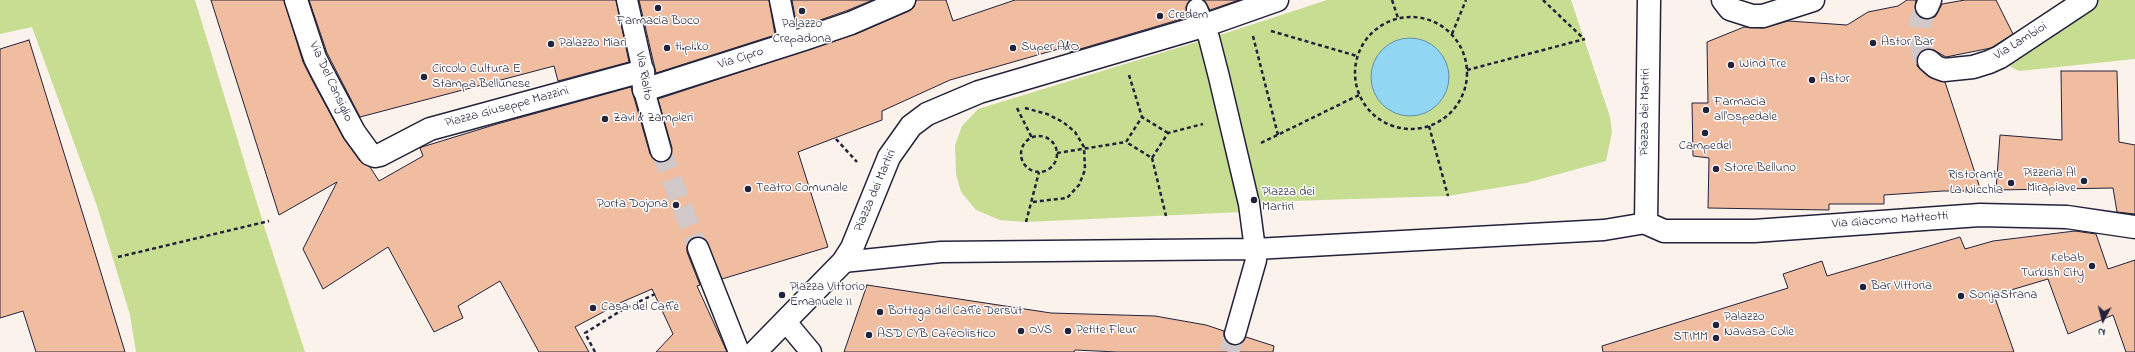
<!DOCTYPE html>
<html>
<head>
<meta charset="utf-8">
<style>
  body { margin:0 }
  #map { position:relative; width:2135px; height:352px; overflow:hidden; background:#fcf2ec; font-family:"Indie Flower",sans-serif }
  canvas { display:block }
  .north { position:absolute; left:2083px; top:300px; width:40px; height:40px; -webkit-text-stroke:3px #fff; paint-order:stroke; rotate:187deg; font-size:11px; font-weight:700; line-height:16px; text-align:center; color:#22223b }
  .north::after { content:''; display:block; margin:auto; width:14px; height:18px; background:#22223b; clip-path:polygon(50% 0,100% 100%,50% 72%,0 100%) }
</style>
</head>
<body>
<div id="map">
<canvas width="2135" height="352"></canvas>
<div class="north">N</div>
</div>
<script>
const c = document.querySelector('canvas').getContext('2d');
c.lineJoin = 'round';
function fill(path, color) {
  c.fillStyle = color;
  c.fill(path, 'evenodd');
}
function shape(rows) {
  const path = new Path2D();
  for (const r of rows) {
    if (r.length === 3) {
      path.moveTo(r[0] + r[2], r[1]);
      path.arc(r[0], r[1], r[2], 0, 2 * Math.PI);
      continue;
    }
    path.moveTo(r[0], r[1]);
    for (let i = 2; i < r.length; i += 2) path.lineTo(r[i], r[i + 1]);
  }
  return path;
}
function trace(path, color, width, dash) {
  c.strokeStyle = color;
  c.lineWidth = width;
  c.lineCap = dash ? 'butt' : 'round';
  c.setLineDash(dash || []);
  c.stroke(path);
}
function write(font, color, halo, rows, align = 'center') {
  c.font = font + ' "Indie Flower",sans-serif';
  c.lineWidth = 3;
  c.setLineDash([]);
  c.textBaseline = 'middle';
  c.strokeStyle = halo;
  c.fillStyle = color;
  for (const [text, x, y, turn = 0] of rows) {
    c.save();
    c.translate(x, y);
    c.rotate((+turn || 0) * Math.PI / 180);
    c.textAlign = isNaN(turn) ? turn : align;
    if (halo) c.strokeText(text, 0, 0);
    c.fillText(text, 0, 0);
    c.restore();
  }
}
const green = shape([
  [0,0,195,0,264,226,305,352,136,352,130,315,97,206,32,27,0,34],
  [1327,0,1571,0,1610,117,1612,132,1606,161,1526,183,1448,196,1260,202,1220,35],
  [2078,0,2135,0,2135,59,2019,71,1991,56],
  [1200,41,1242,212,1026,222,1000,220,976,210,961,192,956,174,955,145,962,126,978,109]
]);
const water = shape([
  [1410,77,39]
]);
const building = shape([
  [211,0,284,0,303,62,311,78,344,139,360,161,370,167,379,181,423,156,420,148,422,147,497,124,631,87,650,154,658,162,664,162,669,159,672,148,658,99,856,34,909,11,914,7,916,0,946,0,953,21,1015,0,1190,0,1186,7,1188,17,1070,52,1069,46,950,80,882,111,882,120,798,152,828,247,722,279,705,239,700,237,694,237,689,241,687,246,687,252,700,285,697,286,727,352,656,352,673,334,652,289,622,302,575,327,589,352,539,352,500,281,458,306,463,318,434,332,388,247,323,289,303,249,337,182,279,215,211,0],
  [309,0,616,0,629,62,558,81,554,66,360,117,327,53,309,0],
  [639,0,769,0,775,35,656,73,639,0],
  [792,0,873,0,846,11,797,28,792,0],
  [1204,0,1239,0,1210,10,1204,0],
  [1907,0,1916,0,1915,8,1917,14,1922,18,1928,19,1935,17,1942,4,1965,0,1996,0,2013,34,1991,48,1946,57,1932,49,1925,49,1920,53,1917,58,1917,66,1928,76,1945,82,1981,191,1943,191,1884,195,1884,204,1829,204,1829,210,1708,208,1709,158,1693,156,1692,103,1708,103,1707,42,1744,27,1763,28,1788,21,1847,25,1868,12,1898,6,1907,0],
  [29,40,98,263,125,352,36,352,23,311,0,318,0,49,29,40],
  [2061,71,2117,71,2119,142,2135,145,2135,214,2117,212,2113,188,1996,190,2000,135,2062,140,2061,71],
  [2075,231,2096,234,2108,269,2135,260,2135,352,2126,352,2113,315,2068,334,2048,279,1994,295,2014,352,1603,352,1602,346,1788,288,1783,274,1822,261,1827,276,1960,237,1965,249,1993,241,2075,231],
  [867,285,1051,313,1155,316,1206,325,1224,331,1224,337,1232,345,1238,345,1246,337,1274,346,1273,352,1117,352,1075,350,1074,352,844,352,867,285]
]);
const pedestrianTunnel = shape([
  [661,151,698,248],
  [1229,352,1235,334]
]);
const minorTunnel = shape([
  [1927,7,1920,22,1919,33,1923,55,1929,61]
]);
const path = shape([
  [1392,0,1398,18],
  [1543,0,1584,39],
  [1411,73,56],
  [1271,31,1357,56],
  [1452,34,1466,0],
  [1253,36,1278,135],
  [1467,70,1585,39],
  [1129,75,1142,117],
  [1017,108,1032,138],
  [1025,108,1047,114,1063,122,1075,132,1084,147,1085,170,1079,185,1067,198,1032,202],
  [1429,126,1448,196],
  [1168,133,1142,117,1126,142,1152,158,1168,133,1203,124],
  [1039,154,18],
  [836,139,857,162],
  [1261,143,1359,95],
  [1057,153,1126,142],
  [1152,158,1166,216],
  [1026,222,1039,172],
  [118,257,269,221],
  [595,352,585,333,622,310,655,294]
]);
const pedestrian = shape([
  [627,0,643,71],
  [780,0,789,44],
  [1197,9,1209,38,1219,77,1249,204,1255,249,1256,260,1235,334],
  [644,90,661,151],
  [698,248,739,352],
  [843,262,941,252,1255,249,1604,230,1646,223],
  [786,322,811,352]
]);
const minor = shape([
  [296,0,315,58,322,72,354,132,370,154,375,156,380,155,430,129,643,71,644,90,804,39,851,23,904,0],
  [1649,0,1646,223,1664,231,1754,231,1980,215,2067,217,2135,227],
  [1723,0,1730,9,1752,16,1763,16,1813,0],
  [1927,7,1930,0],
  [1929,61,1936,67,1944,70,1973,67,1989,62,2000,57,2086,0],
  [755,352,843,262,852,248,889,157,911,126,927,114,979,92,1203,26,1277,0]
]);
const markers = [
  [658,8,4,"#22223b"],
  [802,11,4,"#22223b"],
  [1160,16,4,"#22223b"],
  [1873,43,4,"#22223b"],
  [551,44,4,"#22223b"],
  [667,48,4,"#22223b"],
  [1013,48,4,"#22223b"],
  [1731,65,4,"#22223b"],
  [424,77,4,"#22223b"],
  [1812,80,4,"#22223b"],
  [1706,110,4,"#22223b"],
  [605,119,4,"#22223b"],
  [1705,133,4,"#22223b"],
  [1716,169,4,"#22223b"],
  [2084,181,4,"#22223b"],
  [2011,183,4,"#22223b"],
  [748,189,4,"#22223b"],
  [1254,200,4,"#22223b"],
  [676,205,4,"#22223b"],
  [2092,266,4,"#22223b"],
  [1863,287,4,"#22223b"],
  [782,295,4,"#22223b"],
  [1961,296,4,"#22223b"],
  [593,308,4,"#22223b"],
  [880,312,4,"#22223b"],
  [1716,325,4,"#22223b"],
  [1021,331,4,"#22223b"],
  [1068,331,4,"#22223b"],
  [869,335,4,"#22223b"],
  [1716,338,4,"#22223b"]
];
const poiNames = [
  ["Credem",1168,16],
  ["Farmacia Boco",658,22,"center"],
  ["Palazzo",802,25,"center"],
  ["Crepadona",802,40,"center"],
  ["Astor Bar",1881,43],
  ["Palazzo Miari",559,44],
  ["ti.pi.ko",675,48],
  ["Super A&O",1021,48],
  ["Wind Tre",1739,65],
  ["Circolo Cultura E",432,70],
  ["Stampa Bellunese",432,85],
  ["Astor",1820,80],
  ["Farmacia",1714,103],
  ["all'Ospedale",1714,118],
  ["Zavi & Zampieri",613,119],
  ["Campedel",1705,147,"center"],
  ["Store Belluno",1724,169],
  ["Pizzeria Al",2076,174,"right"],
  ["Mirapiave",2076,189,"right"],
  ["Ristorante",2003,176,"right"],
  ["La Nicchia",2003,191,"right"],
  ["Teatro Comunale",756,189],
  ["Piazza dei",1262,193],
  ["Martiri",1262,208],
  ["Porta Dojona",668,205,"right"],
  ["Kebab",2084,259,"right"],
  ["Turkish City",2084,274,"right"],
  ["Bar Vittoria",1871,287],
  ["Piazza Vittorio",790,288],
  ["Emanuele II",790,303],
  ["SonjaStrana",1969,296],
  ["Casa del Caffè",601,308],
  ["Bottega del Caffè Dersut",888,312],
  ["Palazzo",1724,318],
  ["Navasa-Colle",1724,333],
  ["OVS",1029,331],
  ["Petite Fleur",1076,331],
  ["ASD CYB CafèOlistico",877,335],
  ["STIMM",1708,338,"right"]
];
const streetNames = [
  ["Via Lambioi",2021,42,-32],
  ["Via Cipro",741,59,-18],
  ["Via Rialto",643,76,80],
  ["Via Del Cansiglio",330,82,65],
  ["Piazza Giuseppe Mazzini",507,108,-15],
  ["Piazza dei Martiri",1646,112,-89],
  ["Piazza dei Martiri",876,191,-67],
  ["Via Giacomo Matteotti",1890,221,-4]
];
fill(green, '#c7dd92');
fill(water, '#91d6f3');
trace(water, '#658ea9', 1);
fill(building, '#f0bda1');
trace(building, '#22223b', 1);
trace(pedestrianTunnel, '#d0c8c9', 20, [20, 10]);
trace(minorTunnel, '#d0c8c9', 22, [22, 11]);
trace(pedestrian, '#22223b', 23);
trace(minor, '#22223b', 25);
trace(path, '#22223b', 2.5, [4, 3]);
trace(pedestrian, '#fff', 20);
trace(minor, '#fff', 22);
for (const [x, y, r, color] of markers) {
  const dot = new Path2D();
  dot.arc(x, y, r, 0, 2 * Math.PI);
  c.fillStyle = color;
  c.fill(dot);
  trace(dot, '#fff', 1.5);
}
write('13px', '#22223b', '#fff', poiNames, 'left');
write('13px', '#22223b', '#fff', streetNames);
</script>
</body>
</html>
